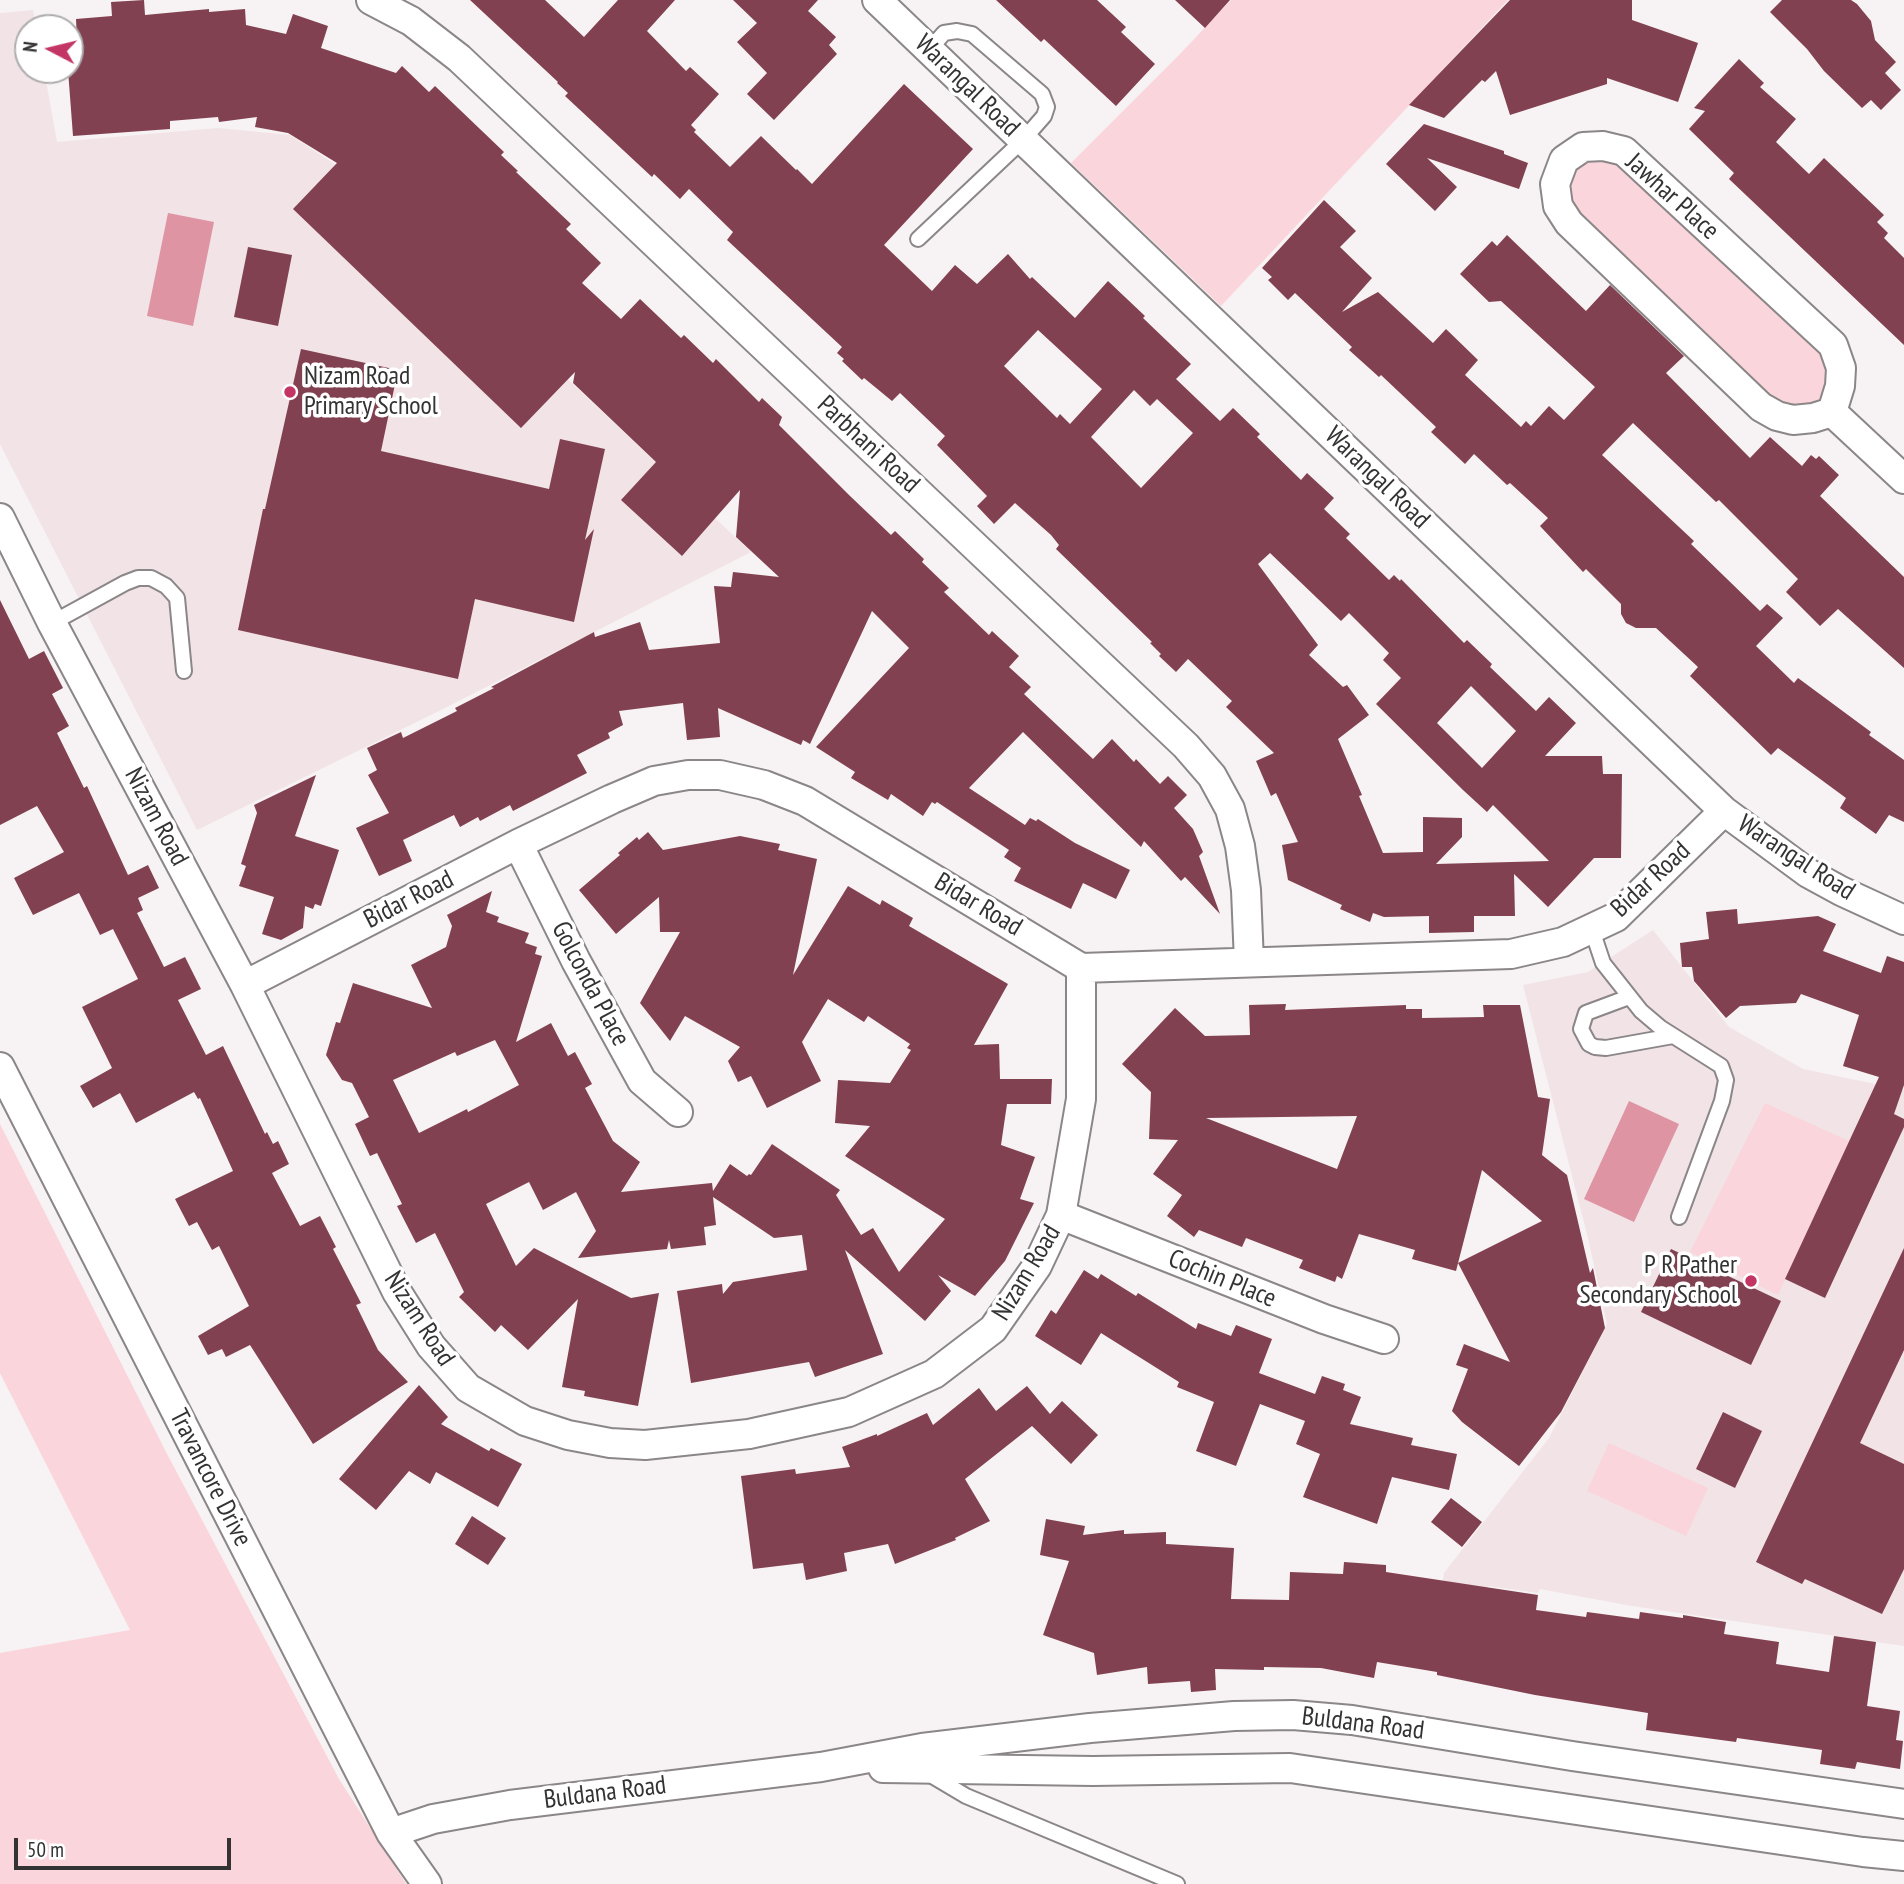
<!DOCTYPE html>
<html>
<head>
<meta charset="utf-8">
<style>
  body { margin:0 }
  #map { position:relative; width:1904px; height:1884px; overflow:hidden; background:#f7f2f3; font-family:"PT Sans Narrow",sans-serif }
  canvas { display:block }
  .north { position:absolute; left:14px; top:14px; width:70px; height:70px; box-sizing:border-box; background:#fff; border:2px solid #aeadad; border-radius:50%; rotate:277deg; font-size:19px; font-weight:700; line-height:28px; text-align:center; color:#343333 }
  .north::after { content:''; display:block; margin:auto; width:24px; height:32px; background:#c23564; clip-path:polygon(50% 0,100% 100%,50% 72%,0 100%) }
  .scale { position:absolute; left:14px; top:1838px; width:217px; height:32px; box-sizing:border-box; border:4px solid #343333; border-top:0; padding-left:9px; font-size:21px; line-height:24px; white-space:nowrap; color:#343333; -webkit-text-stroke:5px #fff; paint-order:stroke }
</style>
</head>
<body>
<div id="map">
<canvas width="1904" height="1884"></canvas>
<div class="north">N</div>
<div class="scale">50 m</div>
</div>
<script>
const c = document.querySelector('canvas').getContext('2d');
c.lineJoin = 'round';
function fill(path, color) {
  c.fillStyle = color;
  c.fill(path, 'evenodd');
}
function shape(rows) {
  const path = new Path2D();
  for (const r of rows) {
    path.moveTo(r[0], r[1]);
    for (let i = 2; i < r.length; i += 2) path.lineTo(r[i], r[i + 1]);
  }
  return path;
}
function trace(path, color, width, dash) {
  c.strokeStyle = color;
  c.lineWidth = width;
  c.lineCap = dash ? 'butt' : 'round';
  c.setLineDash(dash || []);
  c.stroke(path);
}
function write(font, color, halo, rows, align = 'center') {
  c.font = font + ' "PT Sans Narrow",sans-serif';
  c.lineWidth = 7;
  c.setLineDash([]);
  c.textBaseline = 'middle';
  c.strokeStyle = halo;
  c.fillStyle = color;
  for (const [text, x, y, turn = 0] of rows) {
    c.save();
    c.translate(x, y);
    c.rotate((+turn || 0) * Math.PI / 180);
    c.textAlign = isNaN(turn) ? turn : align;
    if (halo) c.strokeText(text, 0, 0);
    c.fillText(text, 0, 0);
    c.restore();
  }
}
const built = shape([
  [33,10,36,28,28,28,28,70,44,70,57,142,218,128,290,135,350,174,751,552,445,708,197,830,0,444,0,13],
  [1653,930,1729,1027,1803,1069,1904,1090,1904,1646,1632,1606,1540,1589,1538,1593,1488,1586,1487,1589,1443,1581,1444,1573,1549,1438,1607,1324,1588,1238,1523,985,1588,972]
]);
const green = shape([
  [1231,0,1508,0,1221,306,1071,163,1180,54],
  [1608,153,1810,337,1830,366,1825,392,1817,403,1803,410,1778,409,1576,218,1565,178,1583,158],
  [1765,1103,1849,1141,1778,1295,1690,1252],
  [0,1124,165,1450,339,1779,406,1884,0,1884,0,1653,130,1630,0,1373],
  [1609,1443,1708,1488,1686,1536,1587,1491]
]);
const water = shape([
  [168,213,214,222,193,326,147,316],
  [1629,1101,1679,1124,1634,1222,1584,1199]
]);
const building = shape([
  [144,0,145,15,209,9,209,12,245,9,246,25,286,34,293,14,328,26,321,48,396,73,402,66,429,92,435,86,504,152,501,155,518,171,516,172,571,224,566,229,601,263,582,283,621,319,640,299,681,338,684,335,713,363,716,359,759,402,762,398,782,417,779,425,849,495,891,535,895,531,924,559,922,562,949,588,944,592,989,635,992,631,1019,656,1009,667,1031,687,1024,694,1093,759,1112,739,1134,762,1136,759,1160,784,1168,776,1187,795,1174,808,1193,829,1203,852,1199,856,1220,914,1185,877,1181,881,1144,841,1141,847,1023,732,969,788,1025,825,1030,818,1036,821,1038,819,1075,843,1130,870,1116,899,1083,883,1071,909,1014,881,1021,868,1004,857,1009,850,937,802,935,804,932,802,923,816,891,794,888,800,851,778,855,772,816,747,909,648,872,611,810,744,803,740,801,745,718,708,720,737,687,740,683,703,619,711,623,725,608,733,610,738,577,755,587,773,513,811,510,805,480,821,478,817,460,827,454,815,403,840,412,861,379,876,356,828,389,813,368,775,377,770,367,748,401,732,403,738,457,711,455,708,494,688,491,687,594,632,595,637,640,622,649,650,720,643,714,586,731,587,733,572,779,577,736,537,740,490,682,556,621,500,656,462,573,383,575,372,521,428,293,209,337,163,288,133,255,127,257,117,219,122,218,117,170,121,170,129,73,136,68,70,70,41,77,41,76,19,112,16,111,2],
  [470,0,545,0,584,37,618,0,675,0,647,31,686,71,690,67,719,94,691,125,696,130,694,132,730,167,761,136,796,170,797,169,812,184,904,84,973,149,884,245,932,291,955,265,977,284,1008,254,1030,279,1032,277,1075,318,1108,281,1145,316,1143,318,1191,364,1176,379,1220,421,1233,408,1260,434,1257,437,1301,480,1307,473,1334,498,1324,509,1350,534,1346,538,1389,580,1394,575,1400,581,1401,579,1464,643,1467,640,1492,664,1490,667,1536,711,1549,697,1576,723,1545,756,1602,756,1603,774,1622,774,1621,858,1594,858,1548,907,1514,874,1515,916,1474,916,1474,932,1429,933,1429,916,1384,917,1373,913,1370,922,1340,909,1342,905,1288,880,1282,845,1298,842,1276,793,1271,796,1256,761,1274,753,1226,707,1232,701,1188,659,1176,672,1159,656,1161,654,1150,643,1152,642,1056,549,1059,545,1051,535,1015,503,994,524,977,506,987,496,937,445,945,436,900,393,892,401,864,378,862,380,842,361,844,359,837,353,842,347,727,240,733,232,689,189,680,199,654,174,652,177,565,96,568,93,557,83,558,82],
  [1038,330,1102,389,1070,424,1060,414,1057,418,1004,366],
  [1134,390,1150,406,1157,399,1193,433,1141,488,1091,437],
  [1270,553,1341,621,1349,613,1389,653,1383,660,1401,678,1376,704,1463,790,1487,812,1493,805,1549,861,1436,864,1462,837,1462,818,1423,817,1423,852,1383,853,1359,796,1362,795,1338,739,1369,715,1347,685,1343,687,1309,655,1318,645,1258,564],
  [1471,686,1516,731,1482,768,1437,723],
  [733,0,818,0,808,11,836,37,829,45,837,54,774,120,747,94,767,73,737,42,757,23],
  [996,0,1097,0,1126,27,1121,32,1155,64,1116,106,1044,39,1041,42],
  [1175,0,1230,0,1205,28],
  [1510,0,1632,0,1632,20,1698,43,1678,102,1607,78,1607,84,1510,115,1496,71,1485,82,1482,80,1444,118,1409,105],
  [1782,0,1851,0,1857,4,1871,21,1875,40,1896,62,1885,73,1901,90,1881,110,1871,100,1862,108,1824,71,1807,49,1770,12],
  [1739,59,1764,83,1760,87,1796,119,1776,142,1809,174,1824,158,1884,215,1877,222,1888,233,1884,238,1904,258,1904,345,1729,179,1734,173,1689,129,1705,111,1694,108],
  [1424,124,1504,151,1504,154,1528,163,1519,189,1427,158,1457,187,1435,211,1386,164],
  [1324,200,1356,231,1340,247,1372,278,1342,312,1378,292,1433,343,1446,329,1478,360,1465,375,1521,427,1526,421,1531,426,1549,406,1564,420,1595,387,1501,301,1489,302,1460,274,1492,241,1497,246,1507,235,1586,311,1610,285,1684,356,1666,373,1750,458,1770,437,1802,466,1811,455,1816,459,1819,456,1839,475,1820,496,1904,577,1904,668,1838,609,1820,626,1786,592,1798,579,1719,500,1716,502,1633,423,1602,455,1694,541,1691,544,1760,611,1767,604,1783,618,1756,646,1794,683,1798,678,1871,732,1869,735,1904,760,1904,822,1889,815,1876,834,1840,808,1846,798,1778,748,1771,755,1690,676,1698,667,1656,628,1636,628,1626,623,1621,614,1621,604,1586,569,1583,572,1540,526,1548,518,1510,483,1507,485,1474,454,1465,464,1431,432,1436,427,1381,375,1379,377,1349,350,1352,347,1295,293,1288,300,1268,280,1272,277,1262,268],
  [248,247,292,255,278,326,234,317],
  [301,349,398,370,381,451,549,489,560,439,605,449,585,540,594,529,574,622,475,599,458,679,238,630,263,509,265,509],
  [0,600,29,659,44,651,63,688,52,694,69,726,57,733,84,788,87,786,128,875,148,865,159,888,138,898,143,910,137,913,164,967,185,957,201,989,178,1000,206,1055,223,1046,265,1134,267,1132,273,1144,278,1141,289,1164,272,1173,300,1226,320,1216,336,1247,333,1249,361,1303,356,1305,378,1350,408,1382,313,1444,250,1345,226,1357,222,1349,208,1355,198,1336,249,1306,219,1246,212,1250,197,1222,189,1226,175,1199,233,1171,200,1098,198,1099,194,1092,136,1123,120,1093,93,1108,80,1086,112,1068,82,1007,138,979,113,929,100,935,79,893,33,915,14,878,64,852,37,806,0,825],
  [316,775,295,836,339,850,321,906,315,904,313,909,305,906,303,928,281,940,262,934,274,897,239,886,246,866,241,864,257,813,254,805],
  [648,832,663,850,740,836,780,844,778,850,817,859,793,975,848,886,880,905,882,900,913,918,909,926,1008,984,974,1045,999,1044,1000,1079,1052,1079,1051,1104,1007,1104,1001,1145,1035,1157,1020,1199,1034,1203,1005,1261,975,1296,938,1275,951,1291,925,1321,845,1250,883,1354,815,1377,809,1362,691,1383,677,1291,722,1284,723,1294,733,1282,807,1270,802,1235,774,1238,713,1197,716,1225,704,1227,706,1245,671,1249,669,1240,667,1249,578,1258,596,1231,576,1192,543,1210,529,1182,486,1204,516,1266,534,1248,631,1298,659,1293,638,1406,584,1396,585,1391,562,1387,578,1299,528,1350,501,1325,495,1332,459,1297,464,1292,435,1233,416,1243,397,1206,402,1204,377,1153,370,1156,355,1124,369,1117,352,1083,342,1080,326,1055,336,1022,340,1023,353,983,432,1008,411,965,446,947,452,926,447,915,492,891,486,912,499,917,497,922,529,933,525,943,537,947,535,954,542,956,516,1042,551,1023,568,1056,575,1052,592,1084,585,1088,613,1141,640,1162,621,1192,712,1183,713,1191,730,1164,747,1176,749,1174,751,1175,772,1144,840,1190,836,1195,861,1235,873,1228,899,1272,945,1219,845,1156,870,1126,835,1123,838,1080,890,1083,911,1050,907,1048,910,1044,868,1016,864,1022,828,999,802,1042,821,1081,767,1108,751,1076,738,1082,728,1061,740,1047,685,1016,670,1041,640,1003,680,932,660,932,659,897,616,934,579,890,620,855,618,853,637,837,639,840],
  [495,1040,519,1085,468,1112,467,1109,419,1133,393,1080,455,1052,457,1056],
  [1737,909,1738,924,1818,916,1836,924,1823,951,1881,973,1887,956,1904,962,1904,1085,1894,1114,1904,1119,1904,1127,1825,1298,1785,1279,1879,1077,1843,1066,1859,1015,1801,994,1796,1003,1740,1006,1726,1018,1694,981,1692,967,1682,967,1680,943,1709,939,1706,912],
  [1286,1004,1285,1010,1406,1005,1406,1009,1422,1009,1422,1018,1484,1017,1483,1005,1520,1005,1538,1097,1550,1099,1542,1155,1567,1175,1590,1273,1593,1268,1605,1328,1561,1412,1519,1466,1462,1422,1452,1411,1468,1369,1456,1365,1464,1344,1510,1362,1458,1263,1542,1221,1482,1170,1456,1271,1412,1259,1415,1250,1359,1234,1342,1279,1337,1276,1335,1282,1299,1268,1303,1260,1246,1238,1242,1247,1199,1230,1194,1237,1167,1216,1182,1195,1153,1174,1178,1140,1149,1139,1151,1092,1122,1064,1175,1008,1205,1036,1250,1035,1249,1005],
  [1357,1116,1337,1169,1206,1118],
  [1904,1248,1904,1350,1860,1443,1904,1464,1904,1569,1882,1614,1805,1579,1802,1584,1756,1562],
  [1671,1249,1781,1301,1751,1365,1641,1312],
  [1084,1270,1098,1279,1101,1274,1136,1296,1138,1293,1196,1329,1198,1323,1231,1336,1236,1325,1272,1339,1259,1373,1315,1394,1322,1376,1345,1384,1343,1390,1361,1397,1350,1424,1413,1438,1411,1445,1457,1454,1449,1490,1392,1477,1377,1524,1303,1497,1320,1454,1296,1444,1305,1421,1260,1404,1236,1466,1196,1451,1214,1402,1177,1387,1179,1382,1101,1333,1081,1365,1035,1336,1051,1310,1056,1314],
  [419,1385,448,1417,441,1424,489,1451,491,1448,522,1464,498,1507,436,1472,430,1484,409,1471,376,1510,339,1479],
  [1027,1386,1050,1414,1062,1401,1098,1435,1071,1464,1032,1426,965,1479,990,1521,955,1538,956,1540,895,1564,888,1544,844,1553,847,1571,806,1580,803,1563,753,1569,741,1476,795,1469,796,1474,850,1467,842,1447,877,1434,877,1436,927,1413,933,1425,979,1388,996,1411],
  [1723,1412,1762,1431,1735,1488,1696,1469],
  [1451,1498,1482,1522,1462,1547,1431,1522],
  [472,1516,506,1538,488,1565,455,1544],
  [1046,1519,1085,1526,1083,1535,1124,1530,1124,1534,1166,1532,1166,1544,1234,1548,1231,1599,1289,1600,1290,1572,1343,1574,1344,1562,1386,1565,1386,1572,1538,1595,1536,1610,1586,1617,1587,1612,1639,1619,1640,1612,1683,1618,1683,1615,1726,1622,1724,1634,1779,1642,1776,1664,1829,1672,1834,1636,1876,1642,1867,1706,1900,1711,1896,1740,1903,1741,1900,1769,1857,1762,1855,1769,1820,1764,1822,1750,1737,1738,1736,1742,1646,1730,1648,1713,1535,1695,1437,1675,1437,1672,1377,1662,1374,1678,1321,1668,1264,1667,1264,1670,1215,1669,1216,1690,1191,1692,1190,1681,1148,1684,1147,1667,1097,1675,1094,1653,1043,1635,1069,1561,1040,1555]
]);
const service = shape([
  [918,239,1023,140,1044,116,1047,107,1042,94,972,34,957,31,944,33,929,50],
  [52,623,125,583,138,578,151,578,166,586,177,598,184,671],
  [1592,930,1603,963,1641,1011,1661,1028,1721,1066,1726,1080,1722,1101,1679,1217],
  [1629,997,1586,1013,1581,1029,1589,1044,1595,1047,1606,1048,1673,1036],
  [929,1774,966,1796,1177,1884]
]);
const minor = shape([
  [371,0,411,21,459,58,1186,746,1212,776,1230,809,1240,846,1246,890,1249,962],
  [877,0,1724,811,1808,873,1841,891,1904,920],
  [1603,146,1624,151,1833,345,1841,368,1840,386,1832,412,1813,418,1793,420,1777,416,1761,407,1569,223,1558,206,1555,184,1564,160,1583,147,1603,146],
  [1832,412,1904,479],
  [0,518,52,623,245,985,397,1292,431,1346,468,1388,525,1421,568,1435,610,1443,645,1445,749,1434,849,1412,934,1374,993,1329,1037,1266,1061,1215,1081,1099,1081,968],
  [518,844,576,961,642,1081,678,1112],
  [245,985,518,844,612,799,654,781,688,775,720,775,764,785,805,801,1081,968,1511,954,1563,942,1616,917,1724,811],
  [0,1067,391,1833,427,1884],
  [1061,1215,1324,1319,1384,1339],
  [883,1768,1093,1771,1290,1768,1863,1852,1904,1856],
  [391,1833,433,1819,510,1805,821,1767,922,1748,1090,1728,1234,1716,1293,1715,1352,1720,1572,1756,1904,1804]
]);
const markers = [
  [290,392,7,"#c23564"],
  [1751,1281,7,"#c23564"]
];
const streetNames = [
  ["Warangal Road",967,86,44],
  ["Jawhar Place",1672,197,42],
  ["Parbhani Road",868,445,43],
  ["Warangal Road",1377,478,44],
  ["Nizam Road",156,817,62],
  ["Warangal Road",1796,858,33],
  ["Bidar Road",1651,880,-43],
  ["Bidar Road",409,900,-27],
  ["Bidar Road",978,905,31],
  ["Golconda Place",590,984,62],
  ["Nizam Road",1027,1273,-59],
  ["Cochin Place",1222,1279,22],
  ["Nizam Road",419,1319,57],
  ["Travancore Drive",210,1478,63],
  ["Buldana Road",1363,1724,7],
  ["Buldana Road",605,1793,-7]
];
const poiNames = [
  ["Nizam Road",304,377],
  ["Primary School",304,407],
  ["P R Pather",1737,1266,"right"],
  ["Secondary School",1737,1296,"right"]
];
fill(built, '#f1e3e6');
fill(green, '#fbd5dc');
fill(water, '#de94a3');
fill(building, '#824151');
trace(service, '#8b8687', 18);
trace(minor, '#8b8687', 32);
trace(service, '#fff', 14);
trace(minor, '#fff', 28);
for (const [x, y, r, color] of markers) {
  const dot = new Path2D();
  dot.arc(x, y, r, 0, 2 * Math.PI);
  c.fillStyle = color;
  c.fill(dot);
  trace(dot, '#fff', 2.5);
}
write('26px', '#343333', '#fff', streetNames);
write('26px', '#343333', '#fff', poiNames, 'left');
</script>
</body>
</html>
